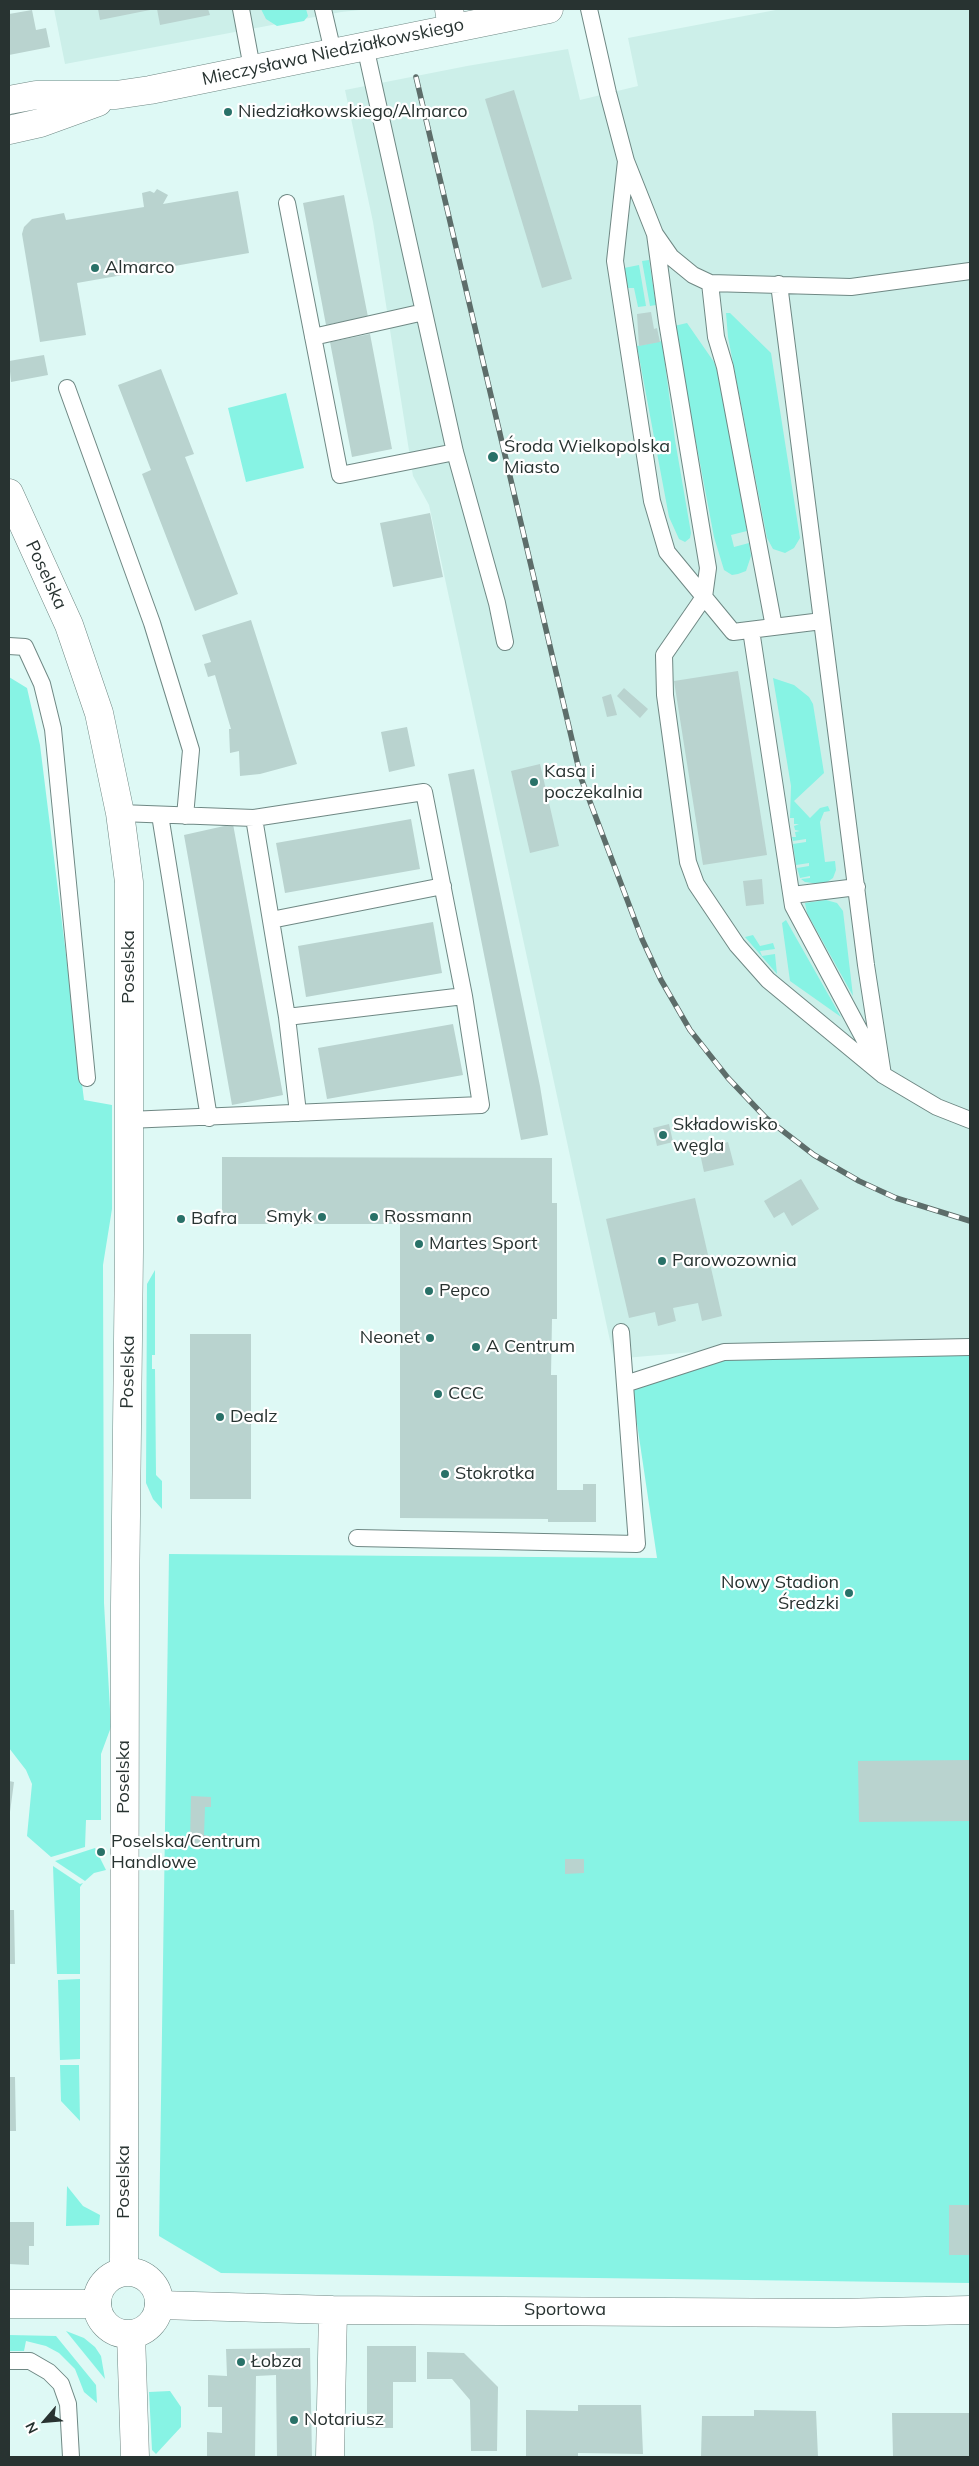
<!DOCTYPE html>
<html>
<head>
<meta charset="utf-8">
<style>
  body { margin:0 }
  #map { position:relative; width:979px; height:2466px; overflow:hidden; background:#def9f5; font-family:Mulish,sans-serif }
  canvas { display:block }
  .frame { position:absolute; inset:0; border:10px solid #283331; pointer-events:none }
  .north { position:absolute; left:20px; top:2396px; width:50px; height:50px; -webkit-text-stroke:4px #fff; paint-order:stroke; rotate:243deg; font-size:14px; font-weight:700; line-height:20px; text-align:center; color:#283331 }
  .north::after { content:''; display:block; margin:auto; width:18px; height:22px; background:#283331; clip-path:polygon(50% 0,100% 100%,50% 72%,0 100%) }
</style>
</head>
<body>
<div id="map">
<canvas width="979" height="2466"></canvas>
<div class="frame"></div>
<div class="north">N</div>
</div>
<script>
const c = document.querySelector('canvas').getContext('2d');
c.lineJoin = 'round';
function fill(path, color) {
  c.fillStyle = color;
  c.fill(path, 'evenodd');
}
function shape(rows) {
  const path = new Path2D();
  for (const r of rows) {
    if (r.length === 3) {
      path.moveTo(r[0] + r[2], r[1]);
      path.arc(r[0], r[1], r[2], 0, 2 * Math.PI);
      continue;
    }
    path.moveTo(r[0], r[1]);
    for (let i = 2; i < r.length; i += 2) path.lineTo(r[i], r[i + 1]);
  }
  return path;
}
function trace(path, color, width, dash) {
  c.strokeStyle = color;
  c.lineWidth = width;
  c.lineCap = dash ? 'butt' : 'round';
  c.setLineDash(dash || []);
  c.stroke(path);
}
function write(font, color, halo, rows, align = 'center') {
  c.font = font + ' Mulish,sans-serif';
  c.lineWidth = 4.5;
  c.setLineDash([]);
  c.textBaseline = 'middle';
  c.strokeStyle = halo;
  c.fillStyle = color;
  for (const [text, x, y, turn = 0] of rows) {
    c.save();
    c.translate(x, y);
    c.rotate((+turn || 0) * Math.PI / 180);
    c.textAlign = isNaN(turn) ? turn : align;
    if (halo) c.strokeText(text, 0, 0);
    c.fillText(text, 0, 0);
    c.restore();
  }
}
const built = shape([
  [54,9,370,9,341,12,65,64],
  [781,9,970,9,970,1341,760,1346,614,1359,429,505,413,476,373,222,345,90,467,66,568,49,580,100,638,86,628,38]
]);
const green = shape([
  [261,9,306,9,308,16,304,21,277,26,266,19],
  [649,260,656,305,650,306,642,261],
  [639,265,646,306,638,307,634,288,628,288,624,268],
  [726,313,730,313,771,353,800,538,794,548,785,553,773,549,767,538,728,337],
  [687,323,714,362,719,376,747,531,731,535,734,547,749,543,751,556,746,571,738,574,732,575,724,570,714,537,674,326],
  [662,341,675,440,691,533,690,538,685,542,679,539,669,517,637,346],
  [286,393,304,468,246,482,228,408],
  [9,677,27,688,40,745,84,1100,112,1105,112,1209,103,1265,104,1603,111,1727,101,1754,101,1820,86,1820,85,1847,51,1857,27,1836,32,1784,26,1770,9,1748],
  [773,678,794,685,809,697,813,704,824,773,794,801,810,818,820,808,828,806,830,811,824,812,820,822,825,862,835,861,836,870,833,878,827,882,819,884,805,882,801,879,810,878,810,876,800,878,797,868,809,866,809,863,796,865,793,844,806,842,806,839,793,841,792,837,796,837,795,832,800,831,795,830,794,826,799,824,794,824,794,818,790,818,791,786],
  [826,900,837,903,843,911,853,996,807,913,805,903],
  [786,920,841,1017,790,981,782,923],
  [753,935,760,946,773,943,775,949,760,951,762,956,775,954,777,974,745,937],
  [155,1270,155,1355,152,1355,152,1369,155,1369,156,1475,162,1481,162,1509,153,1499,146,1483,147,1284],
  [970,1341,970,2283,221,2273,159,2236,169,1554,657,1558,632,1390,760,1346],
  [95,1848,106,1870,94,1873,85,1881,55,1861],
  [53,1866,80,1884,83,1883,80,1887,80,1974,57,1974],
  [80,1979,80,2059,60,2060,58,1980],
  [60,2065,79,2065,80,2121,61,2101],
  [67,2186,83,2206,100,2215,99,2225,66,2226],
  [66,2331,84,2338,95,2347,101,2356,105,2379],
  [9,2335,56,2336,96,2385,97,2403,84,2392,75,2369,59,2353,46,2346,26,2341,24,2351,9,2351],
  [170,2391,181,2407,181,2427,156,2454,152,2450,149,2392]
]);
const building = shape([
  [98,9,150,9,150,10,100,20],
  [157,9,208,9,210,15,160,25],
  [32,10,36,30,46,28,50,47,9,55,9,14],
  [514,90,572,279,542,288,485,99],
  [157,189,168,195,163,204,238,191,249,253,77,283,86,335,40,342,22,234,24,227,32,219,64,213,66,220,144,207,142,193,150,191,154,193],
  [344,195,368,317,326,325,303,203],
  [651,312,654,329,657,328,660,342,639,346,637,314],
  [370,334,392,449,352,457,330,342],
  [44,355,48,375,11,382,9,361],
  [161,369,194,454,185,457,238,594,195,611,142,474,151,470,118,385],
  [430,513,443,577,393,587,380,523],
  [251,620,297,764,260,774,240,776,239,751,230,753,229,729,231,729,215,675,208,677,204,664,211,662,202,635],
  [738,671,767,855,703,865,674,681],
  [624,688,648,709,640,718,617,696],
  [611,694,617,715,607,717,602,697],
  [407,727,415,766,389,772,381,732],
  [540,764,559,846,530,853,511,771],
  [474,769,540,1086,548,1135,521,1140,448,774],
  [411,819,420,869,285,893,276,843],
  [233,824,283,1095,232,1105,184,835],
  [762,879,764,904,746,906,743,881],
  [433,922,442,973,306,997,298,946],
  [453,1024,463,1075,327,1099,318,1048],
  [669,1124,673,1142,657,1146,653,1128],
  [728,1142,734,1165,704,1172,699,1149],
  [222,1157,552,1158,552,1203,557,1203,557,1319,552,1319,551,1375,557,1375,557,1490,583,1490,583,1484,596,1484,596,1522,548,1522,548,1519,400,1518,400,1224,222,1224],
  [801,1179,819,1209,792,1226,784,1212,774,1218,764,1201],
  [695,1198,722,1316,702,1321,698,1303,673,1308,676,1321,658,1326,655,1312,629,1318,606,1219],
  [190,1334,251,1334,251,1499,190,1499],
  [970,1760,970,1821,859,1822,858,1761],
  [9,1781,14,1782,10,1812,9,1812],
  [191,1796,211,1797,211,1807,205,1807,204,1835,210,1836,210,1846,190,1845],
  [565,1859,584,1859,584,1873,565,1874],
  [9,1910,14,1910,15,1964,9,1964],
  [9,2077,15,2077,16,2131,9,2131],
  [949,2205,970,2205,970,2255,949,2255],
  [9,2222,34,2222,34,2246,29,2246,29,2265,9,2264],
  [367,2346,416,2346,416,2382,393,2382,393,2428,367,2428],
  [310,2348,312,2457,277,2457,276,2375,256,2376,255,2457,207,2457,207,2432,222,2433,222,2407,208,2407,208,2375,227,2376,226,2349],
  [427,2352,464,2353,498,2387,497,2451,471,2451,470,2400,452,2379,427,2379],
  [578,2405,641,2405,643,2454,578,2453,578,2457,526,2457,526,2410,578,2411],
  [754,2410,816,2411,818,2457,701,2457,702,2416,754,2416],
  [892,2413,970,2413,970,2457,893,2457]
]);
const service = shape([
  [241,9,252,68],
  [323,9,333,52],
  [589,9,608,93,626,161,655,234,671,257,693,275,710,283,851,287,970,271],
  [365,46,455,452,497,603,505,642],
  [626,161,615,261,652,501,667,552,733,632,822,621],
  [287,203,340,475,455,452],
  [655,234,667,322,708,568,704,597,664,655,665,695,688,862,696,884,737,945,768,980,883,1075,937,1107,970,1120],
  [710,283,716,337,725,367,774,627],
  [779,284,866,965,883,1075],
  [313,337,424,312],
  [67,388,152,623,191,750,185,816],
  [751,630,793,906,877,1063],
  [9,646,25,647,42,684,53,729,87,1078],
  [120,813,254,818,424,792,464,996,481,1105,128,1120],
  [160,815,209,1118],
  [254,818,287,1017,298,1113],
  [792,895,857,887],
  [271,920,443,886],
  [287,1017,464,996],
  [625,1384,724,1352,970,1347],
  [357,1538,637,1544,621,1332],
  [9,2361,30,2361,49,2372,61,2384,68,2404,71,2457]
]);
const minor = shape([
  [449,9,452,28],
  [9,2304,97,2304],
  [159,2305,333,2310,837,2313,970,2310],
  [330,2457,333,2310]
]);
const tertiary = shape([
  [9,100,36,95,116,95,150,90,549,9],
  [9,130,40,123,98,102],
  [9,493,69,625,99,713,120,813,129,882,129,1251,125,1605,124,2272],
  [128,2303,31],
  [131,2334,135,2457]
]);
const rail = shape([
  [416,77,581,778,642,939,661,980,690,1030,728,1078,766,1118,814,1155,859,1181,896,1198,970,1221]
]);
const markers = [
  [228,112,5,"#297168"],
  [95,268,5,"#297168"],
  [493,457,6,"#297168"],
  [534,782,5,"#297168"],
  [663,1135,5,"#297168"],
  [322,1217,5,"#297168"],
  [374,1217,5,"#297168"],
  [181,1219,5,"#297168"],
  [419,1244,5,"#297168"],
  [662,1261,5,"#297168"],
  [429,1291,5,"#297168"],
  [430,1338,5,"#297168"],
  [476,1347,5,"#297168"],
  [438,1394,5,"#297168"],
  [220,1417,5,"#297168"],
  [445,1474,5,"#297168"],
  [849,1593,5,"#297168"],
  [101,1852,5,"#297168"],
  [241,2362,5,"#297168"],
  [294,2420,5,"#297168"]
];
const streetNames = [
  ["Mieczysława Niedziałkowskiego",333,52,-12],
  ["Poselska",46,575,65],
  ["Poselska",129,967,-90],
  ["Poselska",128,1372,-89],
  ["Poselska",124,1777,-90],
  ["Poselska",124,2182,-90],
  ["Sportowa",565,2310]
];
const poiNames = [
  ["Niedziałkowskiego/Almarco",238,112],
  ["Almarco",105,268],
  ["Środa Wielkopolska",504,447],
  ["Miasto",504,468],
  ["Kasa i",544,772],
  ["poczekalnia",544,793],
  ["Składowisko",673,1125],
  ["węgla",673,1146],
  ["Smyk",312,1217,"right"],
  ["Rossmann",384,1217],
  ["Bafra",191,1219],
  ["Martes Sport",429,1244],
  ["Parowozownia",672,1261],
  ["Pepco",439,1291],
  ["Neonet",420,1338,"right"],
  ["A Centrum",486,1347],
  ["CCC",448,1394],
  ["Dealz",230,1417],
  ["Stokrotka",455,1474],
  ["Nowy Stadion",839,1583,"right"],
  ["Średzki",839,1604,"right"],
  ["Poselska/Centrum",111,1842],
  ["Handlowe",111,1863],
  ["Łobza",251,2362],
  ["Notariusz",304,2420]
];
fill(built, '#ccefe9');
fill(green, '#87f3e4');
fill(building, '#b9d3cf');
trace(service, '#6f8884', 18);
trace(minor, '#6f8884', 29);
trace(tertiary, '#6f8884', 29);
trace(service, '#fff', 16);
trace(minor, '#fff', 28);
trace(tertiary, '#fff', 28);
trace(rail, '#5d6d6a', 5.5);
trace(rail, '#fff', 4, [11]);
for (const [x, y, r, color] of markers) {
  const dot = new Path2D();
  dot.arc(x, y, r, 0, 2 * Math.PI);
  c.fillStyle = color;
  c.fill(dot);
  trace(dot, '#fff', 2);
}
write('18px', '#283331', '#fff', streetNames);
write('18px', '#283331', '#fff', poiNames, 'left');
</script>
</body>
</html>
